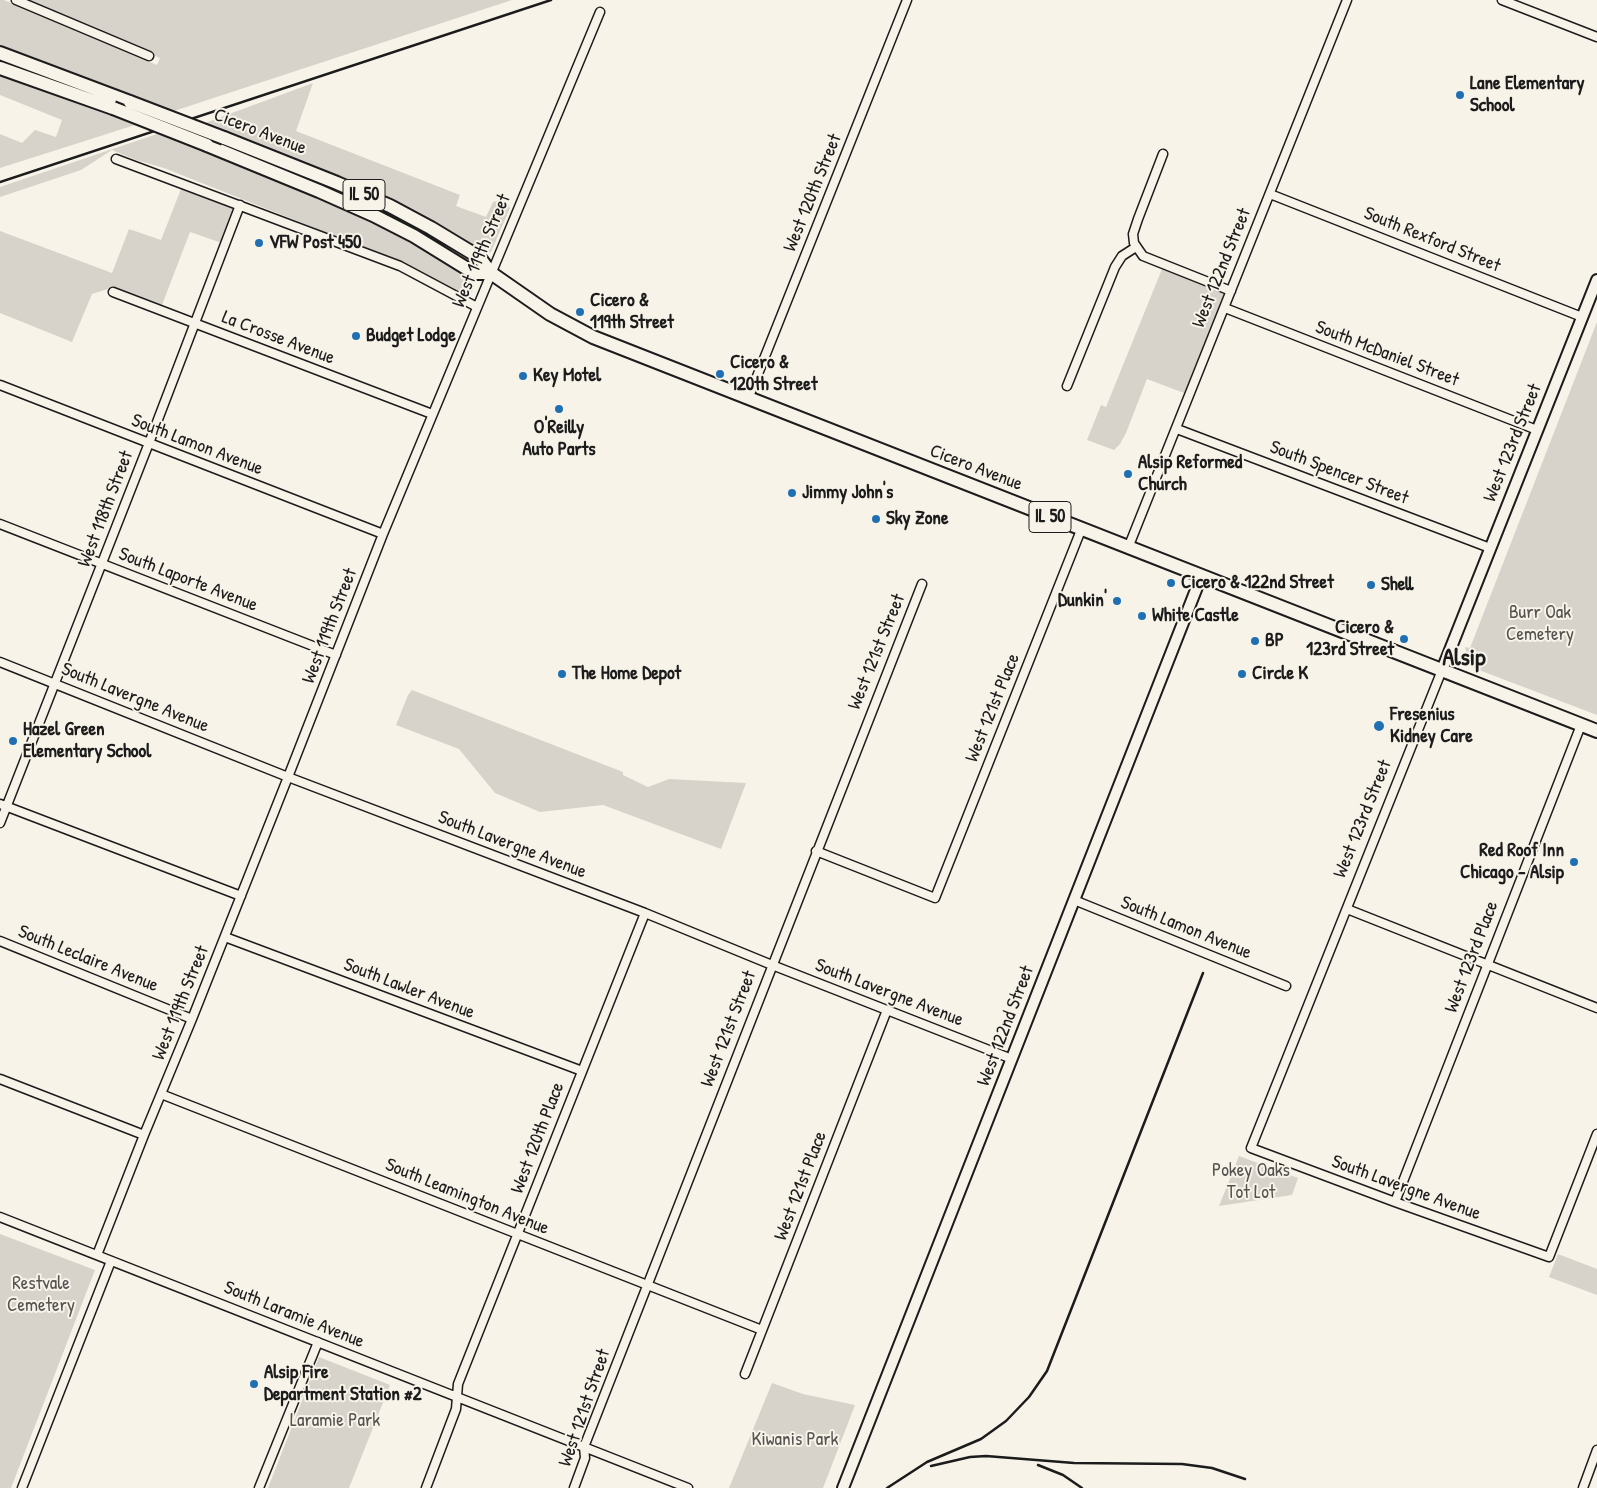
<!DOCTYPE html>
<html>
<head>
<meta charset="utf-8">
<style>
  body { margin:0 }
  canvas { display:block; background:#f7f3e8 }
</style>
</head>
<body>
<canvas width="1597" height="1488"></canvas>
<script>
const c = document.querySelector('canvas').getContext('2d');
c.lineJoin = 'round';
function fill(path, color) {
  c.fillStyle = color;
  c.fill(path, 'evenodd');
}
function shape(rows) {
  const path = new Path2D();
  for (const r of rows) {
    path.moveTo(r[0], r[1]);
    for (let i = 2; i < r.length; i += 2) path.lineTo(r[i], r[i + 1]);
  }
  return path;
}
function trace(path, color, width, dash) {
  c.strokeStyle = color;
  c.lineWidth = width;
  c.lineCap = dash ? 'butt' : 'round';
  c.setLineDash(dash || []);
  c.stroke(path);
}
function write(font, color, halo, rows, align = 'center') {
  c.font = font + ' "Patrick Hand",sans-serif';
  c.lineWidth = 4;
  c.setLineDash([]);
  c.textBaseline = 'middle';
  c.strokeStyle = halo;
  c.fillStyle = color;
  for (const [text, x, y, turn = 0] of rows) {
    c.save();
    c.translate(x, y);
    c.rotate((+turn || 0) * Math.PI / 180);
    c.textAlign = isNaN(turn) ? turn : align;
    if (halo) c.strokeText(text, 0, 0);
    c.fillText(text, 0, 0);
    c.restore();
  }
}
const green = shape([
  [0,0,4,0,157,65,160,58,27,0,512,0,174,111,0,47],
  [0,76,31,86,135,125,0,168,0,134,22,143,35,130,56,137,62,120,0,95],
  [313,83,296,131,460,195,456,206,486,217,493,202,500,200,507,202,510,208,491,252,485,254,402,204,326,171,205,123],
  [157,134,288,185,378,226,414,245,467,278,471,283,473,290,470,294,464,296,457,293,426,274,380,254,164,168,136,160,112,150,81,170,0,197,0,187],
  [181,189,235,209,222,243,190,232,162,305,114,287,92,294,72,342,0,313,0,231,112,273,129,229,161,240],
  [1162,269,1224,294,1184,393,1147,379,1126,433,1120,444,1114,450,1087,440,1101,405,1106,407],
  [1597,322,1597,715,1479,670,1468,660,1465,647,1470,648],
  [412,690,623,772,623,775,648,787,669,779,746,783,721,849,603,805,540,812,495,793,459,749,396,725,408,695],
  [1239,1156,1298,1178,1292,1195,1219,1206],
  [0,1234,95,1270,11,1488,0,1488],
  [1558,1254,1597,1269,1597,1295,1549,1277],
  [319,1357,390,1385,349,1488,268,1488],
  [772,1383,803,1394,855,1405,823,1488,729,1488]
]);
const minor = shape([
  [16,0,149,56],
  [1502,0,1597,37],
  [1163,154,1138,219,1133,234,1134,243,1143,256,1231,291],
  [116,159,400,266,477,307],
  [1270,194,1582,317],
  [113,292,432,414],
  [1225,308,1537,430],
  [0,385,383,534],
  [1067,386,1115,267,1122,256,1136,247],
  [748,399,907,0],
  [1177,429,1490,548],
  [0,524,336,655],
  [1128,548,1347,0],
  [0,662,288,777,645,913,772,965,1012,1059],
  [1442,670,1251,1148,1395,1202,1549,1257,1597,1134],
  [0,804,241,896],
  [0,823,149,443,240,205],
  [816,851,935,898,1081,530],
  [1074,900,1286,986],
  [1347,909,1597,1008],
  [225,937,582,1071],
  [0,941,192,1019],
  [0,1079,144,1135],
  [161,1094,762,1330],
  [1395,1202,1581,725],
  [0,1217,688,1488],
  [97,1255,144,1135,192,1019,288,777,383,534,600,12],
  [745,1374,887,1010],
  [22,1488,111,1261],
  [259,1488,318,1342],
  [426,1488,456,1409,458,1384,645,913],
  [574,1488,585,1458,584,1447,922,584],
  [1583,1488,1597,1450]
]);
const tertiary = shape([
  [1442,670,1597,280],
  [843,1488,1201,577]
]);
const primary = shape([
  [0,53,130,102],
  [0,68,113,108],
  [224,138,337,183,390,206,431,228,479,257,491,273,550,314,593,337,1597,731],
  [207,145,319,191,373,215,414,236,474,273,491,273]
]);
const rail = shape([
  [0,182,551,0],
  [1038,1465,1063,1475,1082,1488],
  [931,1466,970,1457,986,1456,1074,1463,1182,1464,1212,1468,1245,1479],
  [887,1488,927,1462,981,1439,1006,1421,1029,1397,1047,1371,1203,973]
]);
const primaryBridge = shape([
  [130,102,224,138],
  [113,108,207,145]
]);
const markers = [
  [1460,95,5,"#1f6fb2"],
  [259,243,5,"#1f6fb2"],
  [580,312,5,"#1f6fb2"],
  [356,336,5,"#1f6fb2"],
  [720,374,5,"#1f6fb2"],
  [523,376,5,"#1f6fb2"],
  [559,409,5,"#1f6fb2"],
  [1128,474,5,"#1f6fb2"],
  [792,493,5,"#1f6fb2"],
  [876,519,5,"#1f6fb2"],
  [1171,583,5,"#1f6fb2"],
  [1371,585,5,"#1f6fb2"],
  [1117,601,5,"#1f6fb2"],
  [1142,616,5,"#1f6fb2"],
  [1404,639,5,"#1f6fb2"],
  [1255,641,5,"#1f6fb2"],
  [562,674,5,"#1f6fb2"],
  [1242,674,5,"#1f6fb2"],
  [1379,726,6,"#1f6fb2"],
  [13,741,5,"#1f6fb2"],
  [1574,862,5,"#1f6fb2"],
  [254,1384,5,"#1f6fb2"]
];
const shields = [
  [364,195,42],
  [1050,517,42]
];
const shieldNames = [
  ["IL 50",364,195],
  ["IL 50",1050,517]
];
const poiNames = [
  ["Lane Elementary",1470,84],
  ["School",1470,106],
  ["VFW Post 450",269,243],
  ["Cicero &",590,301],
  ["119th Street",590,323],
  ["Budget Lodge",366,336],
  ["Cicero &",730,363],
  ["120th Street",730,385],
  ["Key Motel",533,376],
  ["O'Reilly",559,428,"center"],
  ["Auto Parts",559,450,"center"],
  ["Alsip Reformed",1138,463],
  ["Church",1138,485],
  ["Jimmy John's",802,493],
  ["Sky Zone",886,519],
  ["Cicero & 122nd Street",1181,583],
  ["Shell",1381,585],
  ["Dunkin'",1107,601,"right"],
  ["White Castle",1152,616],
  ["Cicero &",1394,628,"right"],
  ["123rd Street",1394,650,"right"],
  ["BP",1265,641],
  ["The Home Depot",572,674],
  ["Circle K",1252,674],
  ["Fresenius",1390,715],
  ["Kidney Care",1390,737],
  ["Hazel Green",23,730],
  ["Elementary School",23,752],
  ["Red Roof Inn",1564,851,"right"],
  ["Chicago - Alsip",1564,873,"right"],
  ["Alsip Fire",264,1373],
  ["Department Station #2",264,1395]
];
const streetNames = [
  ["Cicero Avenue",260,132,21],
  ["West 120th Street",813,193,-68],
  ["South Rexford Street",1432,240,22],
  ["West 119th Street",482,251,-67],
  ["West 122nd Street",1222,268,-68],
  ["La Crosse Avenue",278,338,21],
  ["South McDaniel Street",1387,354,21],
  ["West 123rd Street",1513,443,-68],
  ["South Lamon Avenue",197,445,21],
  ["Cicero Avenue",976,468,21],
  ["South Spencer Street",1339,473,21],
  ["West 118th Street",106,509,-69],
  ["South Laporte Avenue",188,580,21],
  ["West 119th Street",330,626,-69],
  ["West 121st Street",877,652,-68],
  ["South Lavergne Avenue",135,698,22],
  ["West 121st Place",993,708,-68],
  ["West 123rd Street",1363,819,-68],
  ["South Lavergne Avenue",512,845,21],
  ["South Lamon Avenue",1186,928,22],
  ["West 123rd Place",1472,957,-69],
  ["South Leclaire Avenue",88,959,22],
  ["South Lawler Avenue",409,989,21],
  ["South Lavergne Avenue",889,993,21],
  ["West 119th Street",181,1003,-68],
  ["West 122nd Street",1006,1026,-69],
  ["West 121st Street",729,1029,-69],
  ["West 120th Place",538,1138,-69],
  ["West 121st Place",801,1186,-69],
  ["South Lavergne Avenue",1406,1188,20],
  ["South Leamington Avenue",467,1197,22],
  ["South Laramie Avenue",294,1315,22],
  ["West 121st Street",585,1408,-71]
];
const parkNames = [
  ["Burr Oak",1540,613],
  ["Cemetery",1540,635],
  ["Pokey Oaks",1251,1171],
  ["Tot Lot",1251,1193],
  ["Restvale",41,1284],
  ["Cemetery",41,1306],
  ["Laramie Park",335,1421],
  ["Kiwanis Park",795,1440]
];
const districtNames = [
  ["Alsip",1464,659]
];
fill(green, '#d7d3cb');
trace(minor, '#1c1c1c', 11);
trace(tertiary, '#1c1c1c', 14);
trace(primary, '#1c1c1c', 16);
trace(minor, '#f7f3e8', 8);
trace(tertiary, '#f7f3e8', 10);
trace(primary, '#f7f3e8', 12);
trace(rail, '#1c1c1c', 2.5);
trace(primaryBridge, '#1c1c1c', 16, []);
trace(primaryBridge, '#f7f3e8', 12);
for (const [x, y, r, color] of markers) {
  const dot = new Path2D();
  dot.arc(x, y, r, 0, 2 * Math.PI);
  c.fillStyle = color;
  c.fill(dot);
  trace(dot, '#f7f3e8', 2);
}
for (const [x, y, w] of shields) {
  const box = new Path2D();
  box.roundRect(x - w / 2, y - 15.5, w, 31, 4);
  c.fillStyle = '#f7f3e8';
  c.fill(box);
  trace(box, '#1c1c1c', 1);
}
write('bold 18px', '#1c1c1c', null, shieldNames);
write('bold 19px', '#1c1c1c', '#f7f3e8', poiNames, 'left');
write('19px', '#1c1c1c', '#f7f3e8', streetNames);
write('19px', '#545351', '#f7f3e8', parkNames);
write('bold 24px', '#1c1c1c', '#f7f3e8', districtNames);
</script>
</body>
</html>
